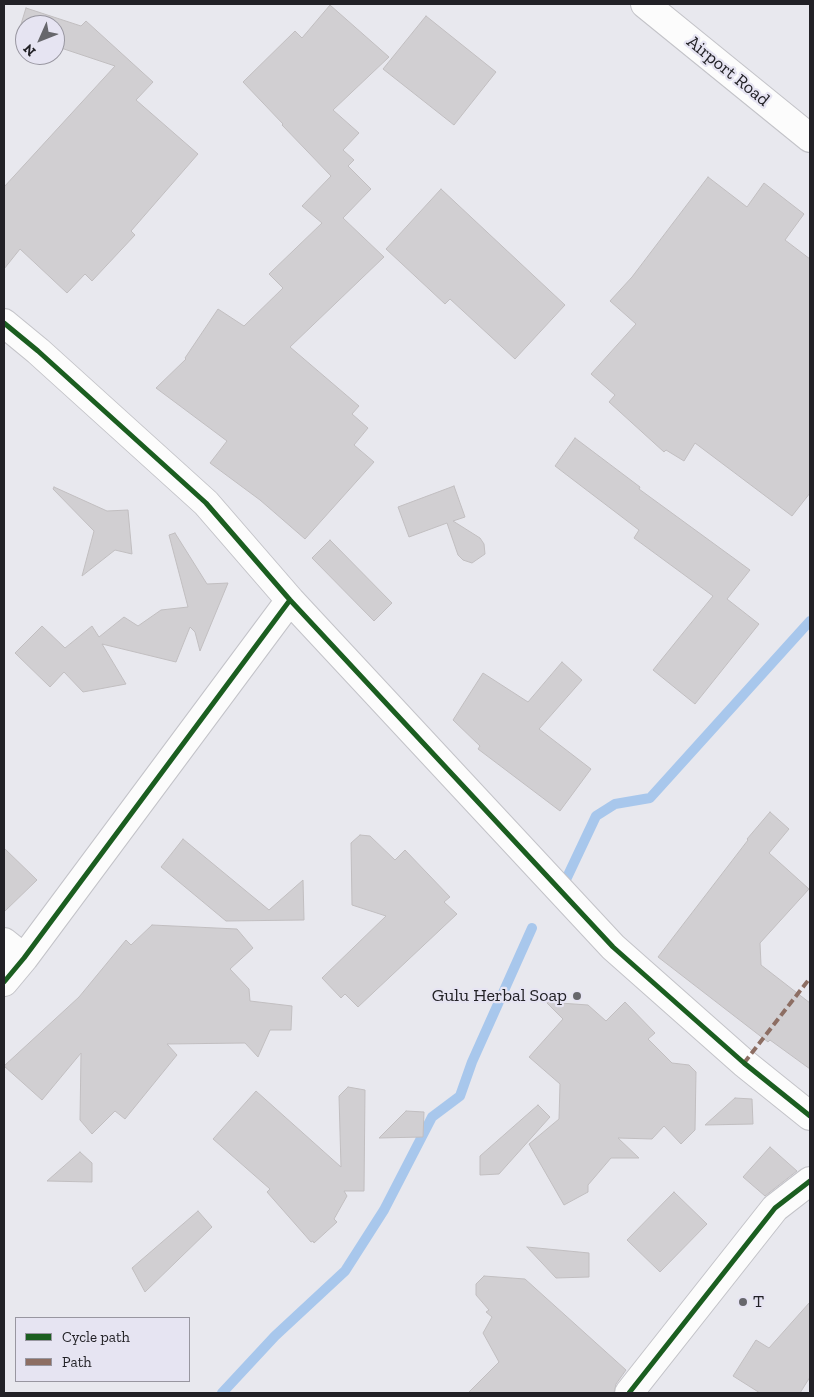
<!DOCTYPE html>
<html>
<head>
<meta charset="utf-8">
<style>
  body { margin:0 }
  #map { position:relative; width:814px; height:1397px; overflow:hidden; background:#e8e8ee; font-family:"Zilla Slab",serif }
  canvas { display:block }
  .frame { position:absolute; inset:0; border:5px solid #222126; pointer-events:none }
  .legend { position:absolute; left:15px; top:1317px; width:175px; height:65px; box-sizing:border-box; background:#e6e4f2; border:1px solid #9896a0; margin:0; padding:6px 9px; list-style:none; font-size:15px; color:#222126 }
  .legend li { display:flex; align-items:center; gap:10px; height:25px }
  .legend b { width:25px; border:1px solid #9896a0 }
  .north { position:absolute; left:15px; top:15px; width:50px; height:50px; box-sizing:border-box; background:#e6e4f2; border:1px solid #9896a0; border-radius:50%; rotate:226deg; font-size:14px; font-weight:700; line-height:20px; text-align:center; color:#222126 }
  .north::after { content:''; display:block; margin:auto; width:18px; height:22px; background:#67676c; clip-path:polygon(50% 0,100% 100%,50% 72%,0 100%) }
</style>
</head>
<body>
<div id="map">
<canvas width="814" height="1397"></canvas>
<div class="frame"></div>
<ul class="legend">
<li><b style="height:6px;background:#1b5e20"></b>Cycle path</li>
<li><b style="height:6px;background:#8d6e63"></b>Path</li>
</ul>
<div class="north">N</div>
</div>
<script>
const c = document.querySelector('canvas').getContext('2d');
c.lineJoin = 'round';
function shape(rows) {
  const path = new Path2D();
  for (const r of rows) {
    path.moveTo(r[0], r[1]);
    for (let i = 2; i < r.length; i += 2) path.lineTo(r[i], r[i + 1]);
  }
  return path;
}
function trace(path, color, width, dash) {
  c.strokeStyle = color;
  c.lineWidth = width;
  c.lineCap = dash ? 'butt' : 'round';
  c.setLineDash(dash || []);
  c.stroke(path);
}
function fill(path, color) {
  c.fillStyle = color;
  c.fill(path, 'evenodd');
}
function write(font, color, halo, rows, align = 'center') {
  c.font = font + ' "Zilla Slab",serif';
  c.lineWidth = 4.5;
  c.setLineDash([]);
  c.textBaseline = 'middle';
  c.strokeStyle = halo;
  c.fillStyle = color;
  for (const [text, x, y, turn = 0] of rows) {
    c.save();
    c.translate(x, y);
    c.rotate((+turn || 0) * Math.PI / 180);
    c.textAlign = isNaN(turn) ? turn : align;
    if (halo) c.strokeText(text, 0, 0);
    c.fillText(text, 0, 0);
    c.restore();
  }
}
const stream = shape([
  [562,888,596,816,615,804,650,798,810,621],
  [222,1393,275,1336,345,1271,384,1210,432,1117,460,1096,472,1062,532,928]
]);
const building = shape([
  [330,5,389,57,333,110,359,133,343,150,354,160,348,166,371,189,343,218,384,257,290,347,359,406,352,414,368,428,354,445,374,462,305,539,260,500,210,463,227,441,156,388,186,359,185,358,218,309,244,326,283,288,269,274,322,223,302,206,331,176,282,125,283,124,243,82,295,31,302,38,330,5],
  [26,8,81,26,86,21,153,82,136,100,198,154,131,231,135,235,92,281,85,274,67,293,20,249,4,269,4,187,115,66,55,46,55,25,25,25,25,36,18,34,26,8],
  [426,16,496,72,454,125,383,69,426,16],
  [708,177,747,207,764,183,804,214,785,240,810,259,810,493,792,516,695,443,684,461,666,450,664,452,609,402,615,395,591,374,636,324,610,301,632,277,708,177],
  [441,189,565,305,515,359,450,299,445,304,386,249,441,189],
  [575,438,640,487,639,489,750,570,727,599,759,624,695,704,653,670,713,596,634,538,639,530,555,466,575,438],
  [454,486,465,517,453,521,480,538,484,544,485,554,472,563,463,560,458,555,447,523,409,537,398,507,454,486],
  [54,487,107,511,128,510,132,554,115,550,82,576,94,531,53,489,54,487],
  [175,533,207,584,228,583,200,651,195,632,190,627,176,662,102,644,126,684,83,692,64,672,50,687,15,653,42,626,65,648,92,626,99,637,124,617,138,626,161,610,188,607,169,535,175,533],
  [330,540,392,603,374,621,312,558,330,540],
  [562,662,582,680,539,729,591,769,560,811,478,749,480,746,453,720,483,673,528,702,562,662],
  [770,812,789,829,769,853,809,889,760,943,761,965,810,1003,810,1069,770,1040,768,1042,658,957,748,840,747,839,770,812],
  [360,835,370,836,395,860,405,850,450,897,444,902,457,914,358,1007,345,994,341,998,322,978,386,916,352,905,351,843,360,835],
  [183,839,269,910,303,880,304,920,226,921,161,867,183,839],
  [4,848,37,880,4,912,4,848],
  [152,925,237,929,253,948,230,969,249,989,250,1001,292,1006,291,1030,270,1030,258,1057,245,1043,167,1044,177,1055,125,1119,115,1111,92,1134,80,1120,81,1053,42,1100,4,1066,79,997,126,940,131,945,152,925],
  [546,1002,588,1005,606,1021,625,1002,655,1033,648,1039,672,1063,689,1065,696,1072,695,1130,681,1144,664,1126,652,1139,618,1138,639,1158,611,1158,588,1185,588,1192,564,1205,529,1144,559,1119,560,1084,529,1057,563,1019,546,1002],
  [348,1087,365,1090,364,1191,344,1191,347,1196,334,1219,337,1222,314,1243,313,1241,311,1242,267,1192,270,1189,213,1139,256,1091,341,1167,339,1096,348,1087],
  [735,1098,752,1099,753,1124,705,1125,735,1098],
  [538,1105,550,1117,499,1174,480,1175,480,1156,538,1105],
  [406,1111,424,1112,423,1137,379,1138,406,1111],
  [770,1147,797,1171,765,1196,743,1177,770,1147],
  [80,1152,92,1163,92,1182,47,1181,80,1152],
  [674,1192,707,1224,660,1272,627,1240,674,1192],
  [198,1211,212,1227,145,1292,132,1268,198,1211],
  [527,1247,589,1253,589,1277,556,1278,527,1247],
  [484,1276,525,1279,626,1370,616,1384,614,1393,468,1393,499,1362,483,1333,492,1317,486,1312,489,1310,476,1295,476,1284,484,1276],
  [810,1302,810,1377,800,1393,760,1393,733,1376,756,1340,769,1348,810,1302]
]);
const street = shape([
  [4,323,38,351,206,503,290,600,613,947,744,1063,810,1116],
  [4,942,24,958],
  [4,982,24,958,290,600],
  [629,1393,775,1208,810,1181]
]);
const secondary = shape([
  [645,4,810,138]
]);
const quiet = shape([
  [744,1063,810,978]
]);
const cycleway = shape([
  [4,323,38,351,206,503,290,600,613,947,744,1063,810,1116],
  [4,982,24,958,290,600],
  [629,1393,775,1208,810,1181]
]);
const markers = [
  [577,996,5,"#67676c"],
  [743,1302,5,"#67676c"]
];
const streetNames = [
  ["Airport Road",728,71,39]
];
const poiNames = [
  ["Gulu Herbal Soap",567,996],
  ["T",753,1302,"left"]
];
trace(stream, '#a8c7ec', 10);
fill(building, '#d1cfd2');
trace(building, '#c1bec0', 1);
trace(street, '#c3c3c8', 30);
trace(secondary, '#c3c3c8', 30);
trace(street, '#fcfcfc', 28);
trace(secondary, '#fcfcfc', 28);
trace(quiet, '#8d6e63', 4, [8, 4]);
trace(cycleway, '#1b5e20', 5);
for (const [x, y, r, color] of markers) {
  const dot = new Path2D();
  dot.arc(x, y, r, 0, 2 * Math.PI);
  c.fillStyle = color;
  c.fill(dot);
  trace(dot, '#e6e4f2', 2);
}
write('18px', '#222126', '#e6e4f2', streetNames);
write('18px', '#222126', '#e6e4f2', poiNames, 'right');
</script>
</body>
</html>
